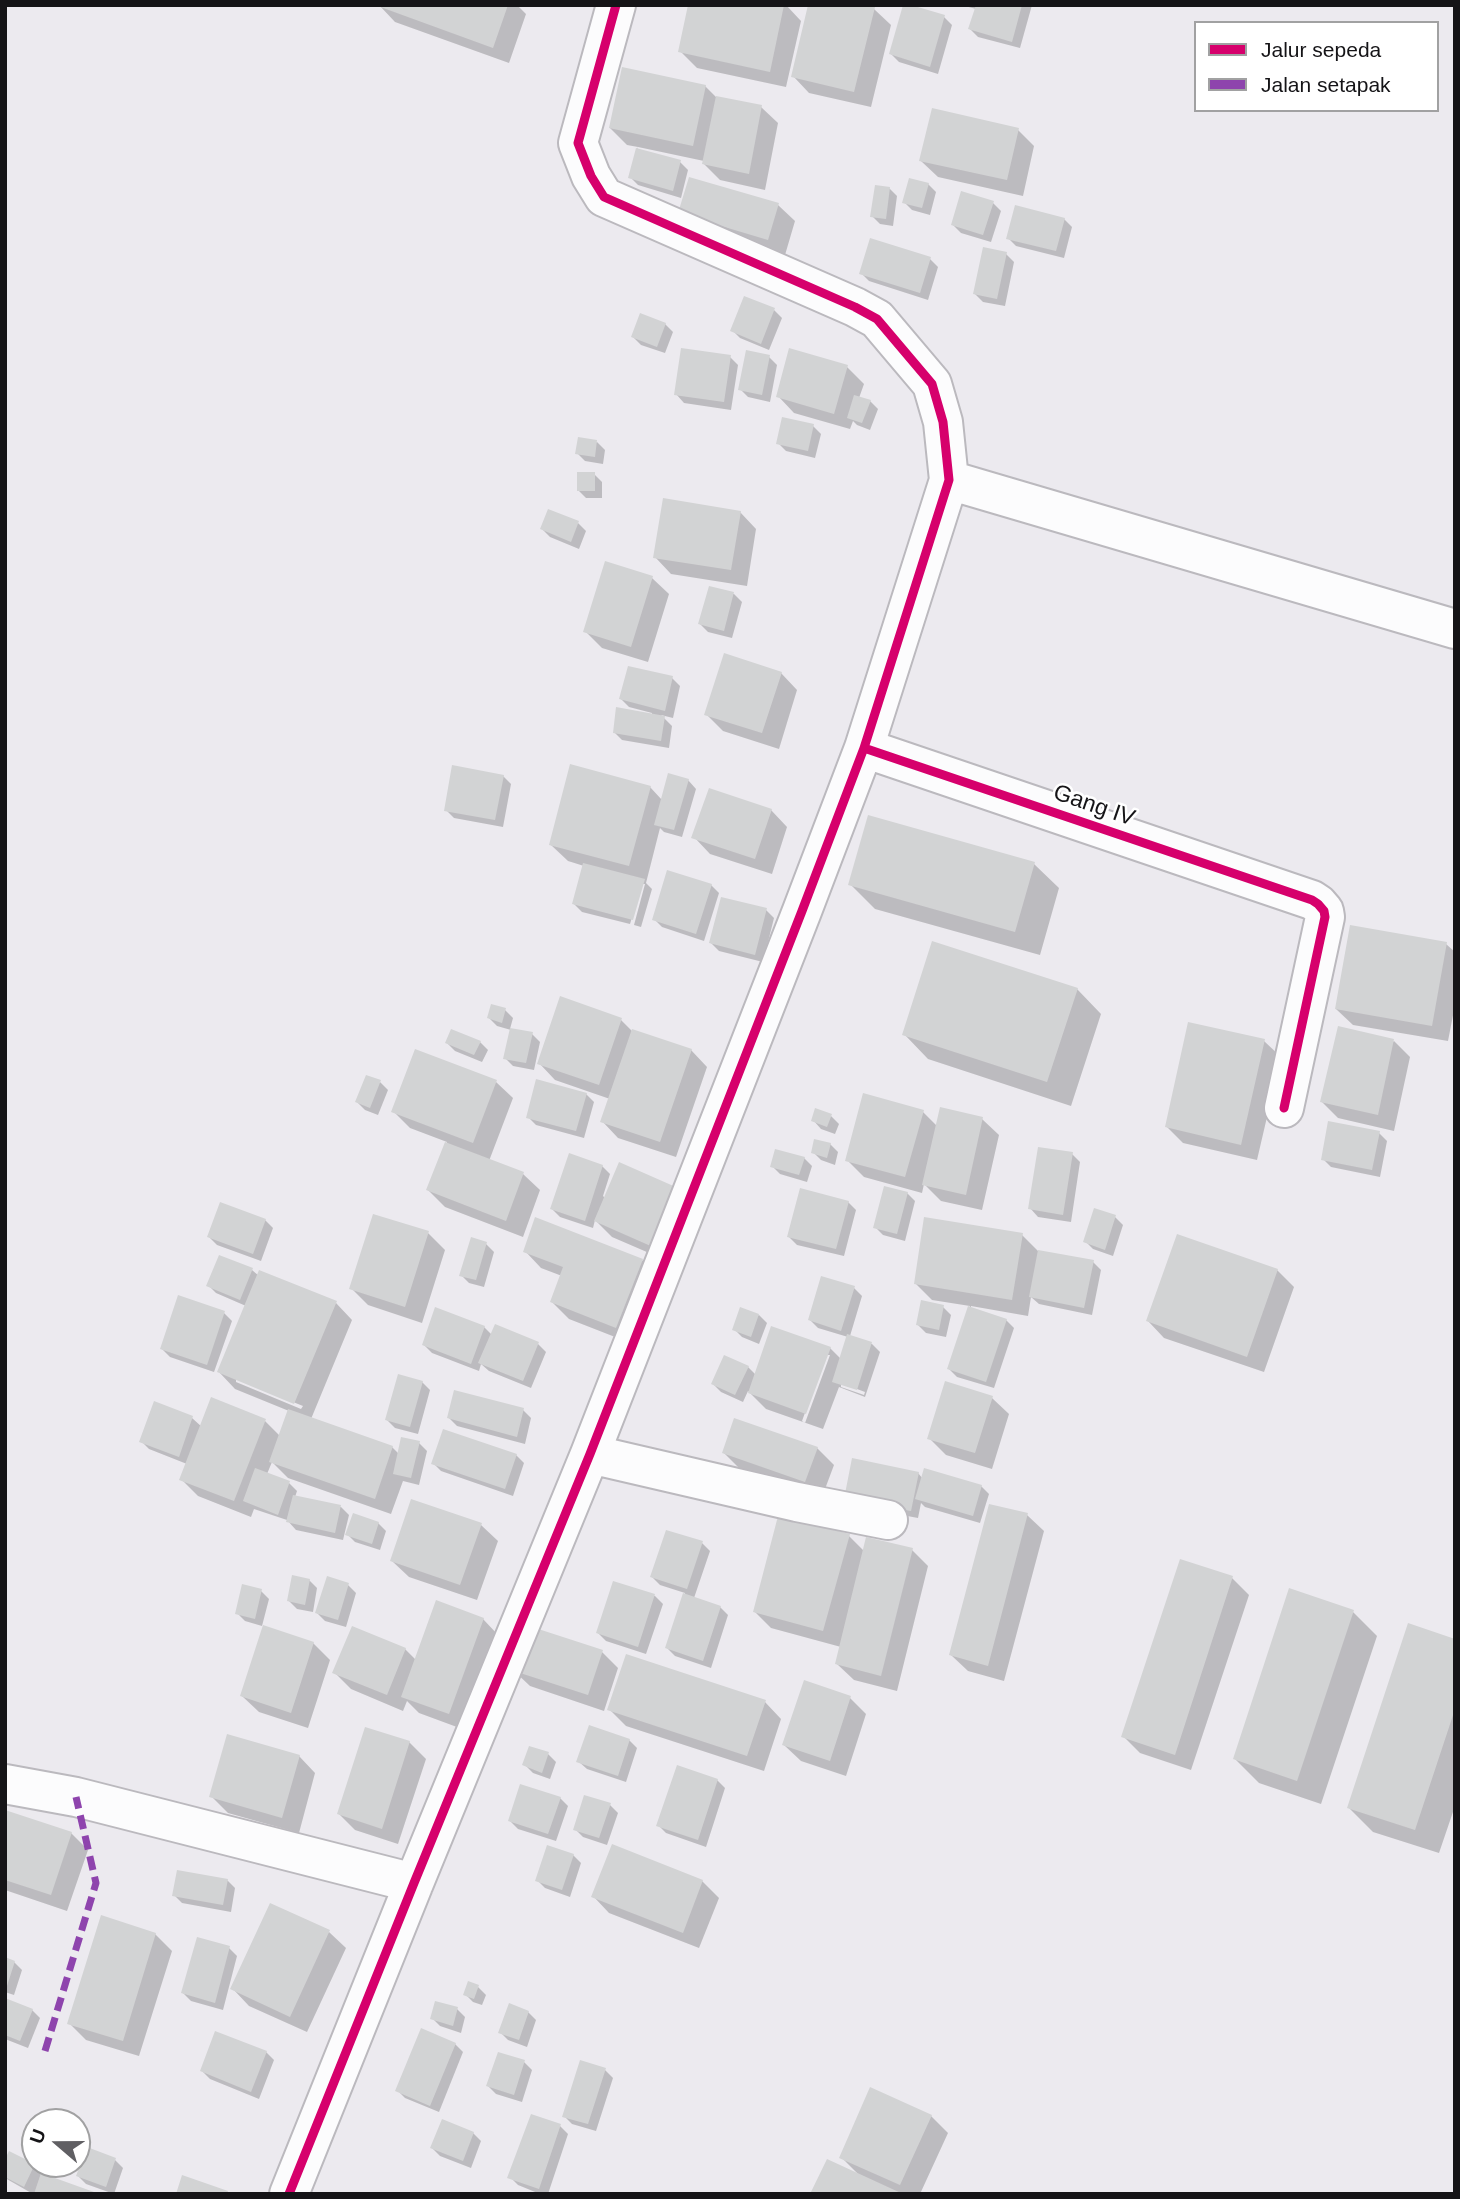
<!DOCTYPE html>
<html>
<head>
<meta charset="utf-8">
<style>
  body { margin:0 }
  #map { position:relative; width:1460px; height:2199px; overflow:hidden; background:#eceaef; font-family:Helvetica,sans-serif }
  canvas { display:block }
  .frame { position:absolute; inset:0; border:7px solid #151417; pointer-events:none }
  .legend { position:absolute; left:1194px; top:21px; width:245px; height:91px; box-sizing:border-box; background:#fff; border:2px solid #a1a1a2; margin:0; padding:9px 12px; list-style:none; font-size:21px; color:#151417 }
  .legend li { display:flex; align-items:center; gap:14px; height:35px }
  .legend b { width:35px; border:2px solid #a1a1a2 }
  .north { position:absolute; left:21px; top:2108px; width:70px; height:70px; box-sizing:border-box; background:#fff; border:2px solid #a1a1a2; border-radius:50%; rotate:290deg; font-size:19px; font-weight:700; line-height:28px; text-align:center; color:#151417 }
  .north::after { content:''; display:block; margin:auto; width:24px; height:32px; background:#605f63; clip-path:polygon(50% 0,100% 100%,50% 72%,0 100%) }
</style>
</head>
<body>
<div id="map">
<canvas width="1460" height="2199"></canvas>
<div class="frame"></div>
<ul class="legend">
<li><b style="height:9px;background:#d6006c"></b>Jalur sepeda</li>
<li><b style="height:9px;background:#8e44ad"></b>Jalan setapak</li>
</ul>
<div class="north">U</div>
</div>
<script>
const c = document.querySelector('canvas').getContext('2d');
c.lineJoin = 'round';
function fill(path, color) {
  c.fillStyle = color;
  c.fill(path, 'evenodd');
}
function shape(rows) {
  const path = new Path2D();
  for (const r of rows) {
    path.moveTo(r[0], r[1]);
    for (let i = 2; i < r.length; i += 2) path.lineTo(r[i], r[i + 1]);
  }
  return path;
}
function trace(path, color, width, dash) {
  c.strokeStyle = color;
  c.lineWidth = width;
  c.lineCap = dash ? 'butt' : 'round';
  c.setLineDash(dash || []);
  c.stroke(path);
}
function write(font, color, halo, rows, align = 'center') {
  c.font = font + ' Helvetica,sans-serif';
  c.lineWidth = 5;
  c.setLineDash([]);
  c.textBaseline = 'middle';
  c.strokeStyle = halo;
  c.fillStyle = color;
  for (const [text, x, y, turn = 0] of rows) {
    c.save();
    c.translate(x, y);
    c.rotate((+turn || 0) * Math.PI / 180);
    c.textAlign = isNaN(turn) ? turn : align;
    if (halo) c.strokeText(text, 0, 0);
    c.fillText(text, 0, 0);
    c.restore();
  }
}
const shadow = shape([
  [379,5,517,5,526,14,509,63,395,22],
  [690,5,786,5,801,21,786,87,697,68,680,51],
  [810,5,860,5,874,9,891,25,871,107,809,93,793,76],
  [961,5,1032,5,1020,48,978,37,970,29,976,9],
  [944,17,952,25,938,74,899,62,891,54],
  [705,86,717,98,761,107,778,123,765,190,720,180,704,164,704,161,638,147,638,150,680,162,688,170,681,198,638,185,630,177,638,147,627,145,610,128],
  [1018,130,1034,146,1023,196,938,177,921,161],
  [928,184,936,192,930,215,912,210,904,202],
  [889,188,897,196,893,226,880,224,872,216],
  [993,203,1001,211,991,242,961,233,953,225],
  [778,205,795,221,785,255,680,213],
  [1064,219,1072,227,1064,258,1016,246,1008,238],
  [1006,254,1014,262,1005,306,983,302,975,294],
  [930,259,938,267,928,300,869,281,861,273],
  [774,310,782,318,769,350,740,338,732,330],
  [665,324,673,332,665,353,641,345,633,337],
  [730,357,738,365,731,410,684,403,676,394],
  [769,357,777,365,770,402,748,397,740,389],
  [847,367,864,384,859,398,870,401,878,409,870,430,857,425,853,421,850,429,794,413,778,396],
  [813,426,821,434,815,458,786,451,778,443],
  [597,442,605,450,603,464,585,461,577,453],
  [594,474,602,482,602,498,586,498,578,490],
  [740,512,756,529,747,586,671,574,655,557],
  [578,523,586,531,579,549,550,537,542,529],
  [652,578,669,594,648,662,602,648,585,631],
  [710,588,734,594,742,602,732,638,708,632,700,624],
  [781,673,797,690,779,749,723,731,706,714],
  [672,678,680,686,673,718,661,715,672,726,669,748,622,740,614,732,652,715,652,713,629,707,621,699],
  [503,776,511,784,503,827,454,818,446,810],
  [688,780,696,789,682,837,664,832,660,828,646,883,652,889,641,927,634,925,645,884,642,884,630,924,582,912,574,904,584,866,568,861,551,845,650,787,662,800],
  [771,810,787,827,772,874,710,854,694,837],
  [1034,864,1059,888,1040,955,875,909,850,884],
  [711,885,719,893,704,941,662,927,654,919],
  [766,910,774,918,763,962,719,951,711,943],
  [1446,944,1455,952,1455,1005,1448,1041,1353,1025,1336,1009],
  [1077,989,1101,1014,1071,1106,928,1059,904,1034],
  [505,1010,513,1018,510,1029,532,1034,540,1042,534,1070,513,1066,505,1058,511,1030,497,1026,489,1018],
  [621,1020,632,1031,691,1050,707,1067,676,1157,618,1138,602,1121,610,1099,555,1080,539,1063],
  [1264,1041,1281,1057,1257,1160,1183,1143,1167,1127],
  [1394,1041,1410,1057,1394,1131,1338,1118,1322,1102],
  [480,1042,488,1050,482,1062,455,1051,447,1043],
  [380,1082,388,1090,378,1115,365,1110,357,1102],
  [496,1082,513,1098,489,1161,523,1174,540,1190,523,1237,445,1207,428,1190,447,1142,410,1128,393,1111],
  [586,1094,594,1102,584,1138,536,1125,528,1117],
  [923,1112,937,1126,982,1119,999,1135,982,1210,941,1201,924,1184,922,1193,864,1177,847,1160],
  [831,1116,839,1124,835,1134,821,1129,813,1120],
  [1379,1133,1387,1141,1380,1177,1331,1167,1323,1159],
  [830,1144,838,1152,835,1165,821,1160,813,1152],
  [1072,1154,1080,1162,1071,1222,1038,1217,1030,1208],
  [804,1158,812,1166,807,1182,780,1174,772,1166],
  [602,1166,610,1174,603,1196,670,1262,612,1237,595,1220,593,1228,560,1217,552,1209],
  [907,1193,915,1201,905,1241,883,1235,875,1227],
  [848,1202,856,1210,844,1256,797,1245,789,1237],
  [1115,1217,1123,1225,1113,1256,1093,1249,1085,1241],
  [265,1220,273,1228,261,1261,217,1245,209,1237],
  [428,1233,445,1250,422,1323,368,1305,351,1288],
  [1022,1235,1039,1252,1093,1262,1101,1270,1092,1315,1039,1304,1031,1297,1028,1316,971,1306,971,1308,1006,1320,1014,1328,994,1388,957,1377,949,1369,970,1306,932,1300,915,1283],
  [486,1244,494,1252,484,1287,469,1283,461,1275],
  [525,1251,642,1260,659,1277,633,1344,569,1319,552,1302,562,1276,541,1268],
  [220,1257,252,1270,259,1276,336,1303,352,1320,311,1419,392,1447,399,1454,419,1443,427,1451,419,1485,403,1481,391,1514,288,1478,272,1462,267,1474,289,1483,297,1491,295,1497,341,1507,349,1515,343,1540,296,1530,287,1520,254,1509,251,1517,198,1496,181,1479,187,1464,149,1449,141,1441,192,1418,202,1427,265,1421,280,1436,289,1411,235,1389,219,1372,246,1306,216,1293,208,1285],
  [236,1379,303,1406,301,1409,236,1382],
  [1277,1270,1294,1287,1264,1372,1164,1338,1148,1321],
  [854,1288,862,1296,850,1336,872,1344,880,1352,865,1397,839,1387,823,1429,766,1409,748,1391,743,1402,721,1392,713,1384,748,1367,756,1375,830,1348,841,1359,848,1337,818,1328,810,1320],
  [826,1355,830,1355,805,1423,802,1421],
  [841,1383,865,1392,864,1395,841,1387],
  [943,1307,951,1315,946,1337,926,1333,918,1325],
  [224,1313,232,1321,214,1372,170,1357,162,1349],
  [759,1315,767,1323,759,1344,742,1337,734,1329],
  [484,1327,492,1335,538,1344,546,1352,531,1388,489,1371,481,1364,479,1371,432,1353,424,1345],
  [422,1382,430,1390,418,1434,395,1428,387,1420],
  [992,1398,1009,1414,992,1469,946,1455,929,1438],
  [523,1410,531,1418,525,1444,457,1426,449,1418],
  [817,1448,834,1465,822,1497,741,1470,724,1453],
  [516,1455,524,1463,513,1496,441,1471,433,1463],
  [918,1473,923,1479,981,1486,989,1494,980,1523,925,1507,921,1503,918,1518,854,1506],
  [1027,1515,1044,1531,1004,1681,968,1671,951,1655],
  [378,1523,386,1531,380,1550,355,1542,347,1534],
  [481,1525,498,1541,477,1600,409,1577,392,1561],
  [849,1536,864,1551,912,1550,928,1566,897,1691,854,1680,837,1664,841,1647,771,1628,754,1611],
  [702,1543,710,1551,694,1598,720,1607,728,1615,711,1668,675,1656,667,1648,685,1593,660,1585,652,1577],
  [1181,1561,1232,1578,1249,1595,1191,1770,1140,1753,1123,1736],
  [309,1580,317,1588,313,1612,297,1609,289,1601],
  [614,1583,655,1596,663,1604,646,1654,606,1641,598,1633],
  [348,1585,356,1593,346,1627,325,1621,317,1613],
  [261,1591,269,1599,262,1626,245,1621,237,1613],
  [1353,1612,1377,1636,1321,1804,1259,1783,1235,1759],
  [483,1619,499,1636,465,1730,419,1713,407,1701,403,1711,351,1689,334,1672,405,1649,416,1660],
  [1455,1640,1455,1806,1439,1853,1373,1832,1349,1808],
  [313,1643,330,1660,308,1728,259,1712,242,1696],
  [602,1652,618,1668,604,1711,530,1686,513,1670],
  [850,1698,866,1714,846,1776,801,1761,784,1745],
  [765,1702,781,1719,764,1771,626,1726,609,1709],
  [629,1740,637,1748,626,1782,587,1769,578,1761],
  [409,1742,426,1759,398,1844,355,1830,339,1814],
  [548,1754,556,1762,550,1779,533,1773,525,1765],
  [299,1756,315,1773,299,1833,228,1813,211,1796],
  [717,1780,725,1788,706,1847,666,1833,658,1825],
  [560,1798,568,1806,556,1841,518,1829,510,1821],
  [610,1805,618,1813,607,1845,583,1837,575,1829],
  [5,1812,71,1833,88,1850,67,1911,5,1890],
  [573,1855,581,1863,570,1897,545,1888,537,1880],
  [227,1880,235,1888,231,1912,182,1903,174,1895],
  [702,1881,719,1898,699,1948,609,1913,593,1896],
  [329,1932,346,1948,307,2032,249,2006,233,1989],
  [155,1934,172,1951,139,2056,86,2040,69,2023],
  [229,1948,237,1956,223,2010,191,2001,183,1993],
  [5,1959,14,1962,22,1970,14,1995,5,1992],
  [478,1987,486,1995,482,2005,473,2002,465,1994],
  [5,2000,32,2010,40,2018,28,2048,5,2039],
  [457,2009,465,2017,461,2033,440,2026,432,2018],
  [528,2012,536,2020,527,2047,508,2040,500,2032],
  [455,2044,463,2052,439,2112,405,2098,397,2090],
  [266,2052,274,2060,259,2099,210,2079,202,2071],
  [524,2062,532,2070,522,2102,496,2094,488,2086],
  [605,2070,613,2078,596,2131,572,2124,564,2116],
  [532,2116,560,2126,568,2134,548,2194,540,2194,518,2185,510,2177],
  [931,2116,948,2133,920,2194,812,2194,858,2174,841,2157],
  [473,2133,481,2141,471,2168,440,2156,432,2148],
  [88,2150,115,2160,123,2168,114,2194,86,2184,78,2176],
  [10,2153,34,2165,42,2175,94,2194,33,2194,5,2178,5,2163]
]);
const building = shape([
  [375,5,508,5,493,48],
  [688,5,784,5,770,72,678,52],
  [808,5,875,7,854,92,791,77],
  [903,5,911,5,945,15,930,67,889,54],
  [976,5,1022,5,1012,42,968,29],
  [622,67,706,85,693,146,609,128],
  [716,96,762,105,749,174,702,164],
  [932,108,1019,128,1007,180,919,161],
  [636,148,681,160,673,191,628,178],
  [689,177,779,203,768,240,678,213],
  [909,178,929,183,922,208,902,203],
  [875,185,890,187,886,219,870,217],
  [961,191,994,201,983,235,951,225],
  [1015,205,1065,218,1056,251,1006,239],
  [870,238,931,257,920,293,859,274],
  [983,247,1007,252,997,299,973,294],
  [744,296,775,308,761,344,730,331],
  [640,313,666,323,657,347,631,337],
  [681,348,731,355,724,402,674,395],
  [789,348,848,365,834,414,776,397],
  [746,350,770,355,762,395,738,390],
  [854,395,871,400,862,423,847,418],
  [782,417,814,424,808,451,776,444],
  [578,437,597,440,595,457,575,454],
  [577,472,595,472,595,491,577,491],
  [663,498,741,511,731,570,653,558],
  [548,509,579,521,571,542,540,529],
  [605,561,653,576,631,647,583,632],
  [709,586,734,592,724,631,698,624],
  [724,653,782,672,762,733,704,715],
  [628,666,673,676,665,711,619,699],
  [616,707,665,716,661,741,613,733],
  [570,764,651,786,629,866,549,845],
  [452,765,504,775,495,820,444,811],
  [668,773,689,779,674,830,654,825],
  [709,788,772,809,755,859,691,838],
  [868,815,1035,862,1015,932,848,885],
  [583,863,645,879,633,920,572,904],
  [667,870,712,884,696,934,652,920],
  [721,897,767,908,755,955,709,943],
  [1350,925,1447,942,1432,1026,1335,1009],
  [932,941,1078,988,1047,1082,902,1035],
  [560,996,622,1018,599,1085,537,1064],
  [491,1004,506,1008,502,1023,487,1018],
  [1188,1022,1265,1039,1241,1145,1165,1127],
  [1338,1026,1394,1039,1378,1115,1320,1102],
  [510,1028,533,1032,526,1063,503,1059],
  [451,1029,481,1041,474,1055,445,1043],
  [632,1029,692,1049,660,1142,600,1122],
  [415,1049,497,1080,473,1143,391,1112],
  [366,1075,381,1080,370,1108,355,1102],
  [536,1079,587,1093,576,1131,526,1118],
  [863,1093,924,1110,905,1177,845,1161],
  [940,1107,983,1117,966,1195,922,1185],
  [815,1108,832,1114,827,1127,811,1121],
  [1328,1121,1380,1131,1372,1170,1321,1160],
  [814,1139,831,1143,827,1158,811,1153],
  [445,1142,524,1172,506,1221,426,1190],
  [1038,1147,1073,1152,1063,1215,1028,1209],
  [775,1149,805,1157,799,1175,770,1167],
  [569,1153,603,1165,585,1221,550,1209],
  [619,1162,678,1188,653,1247,594,1221],
  [884,1186,908,1192,897,1234,873,1228],
  [800,1188,849,1201,836,1249,787,1237],
  [220,1202,266,1219,253,1254,207,1237],
  [1094,1208,1116,1215,1105,1250,1083,1242],
  [373,1214,429,1231,405,1307,349,1289],
  [535,1217,643,1259,616,1328,550,1302,563,1267,523,1252],
  [924,1217,1023,1233,1012,1300,914,1284],
  [1177,1234,1278,1269,1247,1357,1146,1321],
  [471,1237,487,1242,476,1280,459,1276],
  [1038,1250,1094,1260,1084,1308,1029,1297],
  [219,1255,253,1268,240,1300,206,1286],
  [259,1270,337,1301,294,1404,217,1372],
  [821,1276,855,1286,841,1331,808,1320],
  [178,1295,225,1311,207,1365,160,1349],
  [921,1300,944,1305,939,1330,916,1325],
  [968,1306,1007,1319,986,1382,947,1369],
  [435,1307,485,1326,471,1364,422,1345],
  [740,1307,759,1314,751,1337,732,1330],
  [495,1324,539,1342,523,1381,478,1363],
  [771,1326,831,1347,806,1414,748,1393],
  [847,1334,872,1342,857,1390,832,1382],
  [724,1355,749,1366,735,1395,711,1384],
  [398,1374,423,1381,410,1427,385,1420],
  [945,1381,993,1396,975,1453,927,1439],
  [454,1390,524,1408,517,1437,447,1418],
  [211,1397,266,1419,234,1501,179,1480],
  [154,1401,193,1416,179,1457,139,1442],
  [288,1409,393,1446,375,1499,269,1462],
  [734,1418,818,1447,805,1482,722,1453],
  [443,1429,517,1454,505,1489,431,1464],
  [401,1437,420,1441,411,1478,393,1474],
  [852,1458,919,1472,911,1511,844,1499],
  [255,1468,290,1481,278,1515,243,1501],
  [924,1468,982,1485,973,1516,915,1499],
  [293,1495,341,1505,335,1533,286,1522],
  [411,1499,482,1523,460,1585,390,1561],
  [989,1504,1028,1513,988,1666,949,1655],
  [353,1513,379,1522,372,1544,345,1535],
  [778,1516,850,1534,823,1631,753,1612],
  [666,1530,703,1541,687,1589,650,1577],
  [866,1537,913,1548,881,1676,835,1664],
  [1180,1559,1233,1576,1175,1755,1121,1737],
  [292,1575,310,1579,305,1605,287,1601],
  [327,1576,349,1583,338,1620,315,1613],
  [613,1581,655,1594,638,1647,596,1633],
  [242,1584,262,1589,255,1619,235,1614],
  [1289,1588,1354,1610,1297,1781,1233,1759],
  [683,1593,721,1606,703,1661,665,1648],
  [436,1600,484,1618,449,1714,401,1697],
  [1408,1623,1455,1639,1455,1709,1415,1830,1347,1808],
  [263,1625,314,1642,291,1713,240,1696],
  [526,1625,603,1650,588,1695,511,1670],
  [352,1626,406,1648,387,1695,332,1673],
  [626,1654,766,1700,747,1756,607,1710],
  [804,1680,851,1696,830,1761,782,1745],
  [589,1725,630,1739,618,1776,576,1762],
  [365,1727,410,1741,382,1829,337,1814],
  [227,1734,300,1755,282,1818,209,1797],
  [529,1746,549,1752,542,1773,522,1765],
  [677,1765,718,1779,698,1840,656,1826],
  [520,1784,561,1797,548,1834,508,1821],
  [584,1795,611,1803,599,1838,573,1830],
  [5,1810,72,1832,51,1895,5,1880],
  [612,1844,703,1880,683,1933,591,1897],
  [547,1845,574,1854,562,1890,535,1881],
  [177,1870,228,1879,223,1905,172,1896],
  [270,1903,330,1930,290,2017,230,1989],
  [101,1915,156,1933,123,2041,67,2024],
  [197,1937,230,1946,215,2003,181,1993],
  [5,1957,15,1961,6,1989,5,1989],
  [468,1981,479,1985,474,1999,463,1995],
  [5,1998,33,2009,20,2041,5,2035],
  [435,2001,458,2007,453,2026,430,2019],
  [509,2003,529,2011,519,2040,498,2033],
  [421,2028,456,2043,430,2106,395,2091],
  [215,2031,267,2051,251,2092,200,2071],
  [498,2052,525,2060,514,2095,486,2086],
  [580,2060,606,2068,588,2124,562,2117],
  [870,2087,932,2115,900,2185,839,2158],
  [531,2114,561,2124,539,2189,507,2178],
  [442,2119,474,2132,463,2161,430,2148],
  [87,2147,116,2158,106,2187,76,2176],
  [9,2151,35,2164,24,2187,5,2177,5,2159],
  [827,2159,903,2194,810,2194],
  [41,2173,94,2192,94,2194,34,2194],
  [182,2175,228,2191,227,2194,176,2194]
]);
const street = shape([
  [949,480,1455,629],
  [864,748,1312,900,1318,904,1324,911,1325,917,1284,1108],
  [590,1454,797,1502,888,1520],
  [5,1784,76,1797,414,1883],
  [289,2194,414,1883,590,1454,802,911,864,748,949,480,943,422,932,384,877,319,855,307,604,197,591,176,578,143,616,5]
]);
const quiet = shape([
  [45,2051,96,1883,76,1797]
]);
const cycleway = shape([
  [864,748,1312,900,1318,904,1324,911,1325,917,1284,1108],
  [289,2194,414,1883,590,1454,802,911,864,748,949,480,943,422,932,384,877,319,855,307,604,197,591,176,578,143,616,5]
]);
const streetNames = [
  ["Gang IV",1094,806,19]
];
fill(shadow, '#0003');
fill(building, '#d2d3d4');
trace(street, '#bbb9be', 42);
trace(street, '#fcfcfd', 38);
trace(quiet, '#8e44ad', 7, [14, 7]);
trace(cycleway, '#d6006c', 9);
write('23px', '#151417', '#fff', streetNames);
</script>
</body>
</html>
